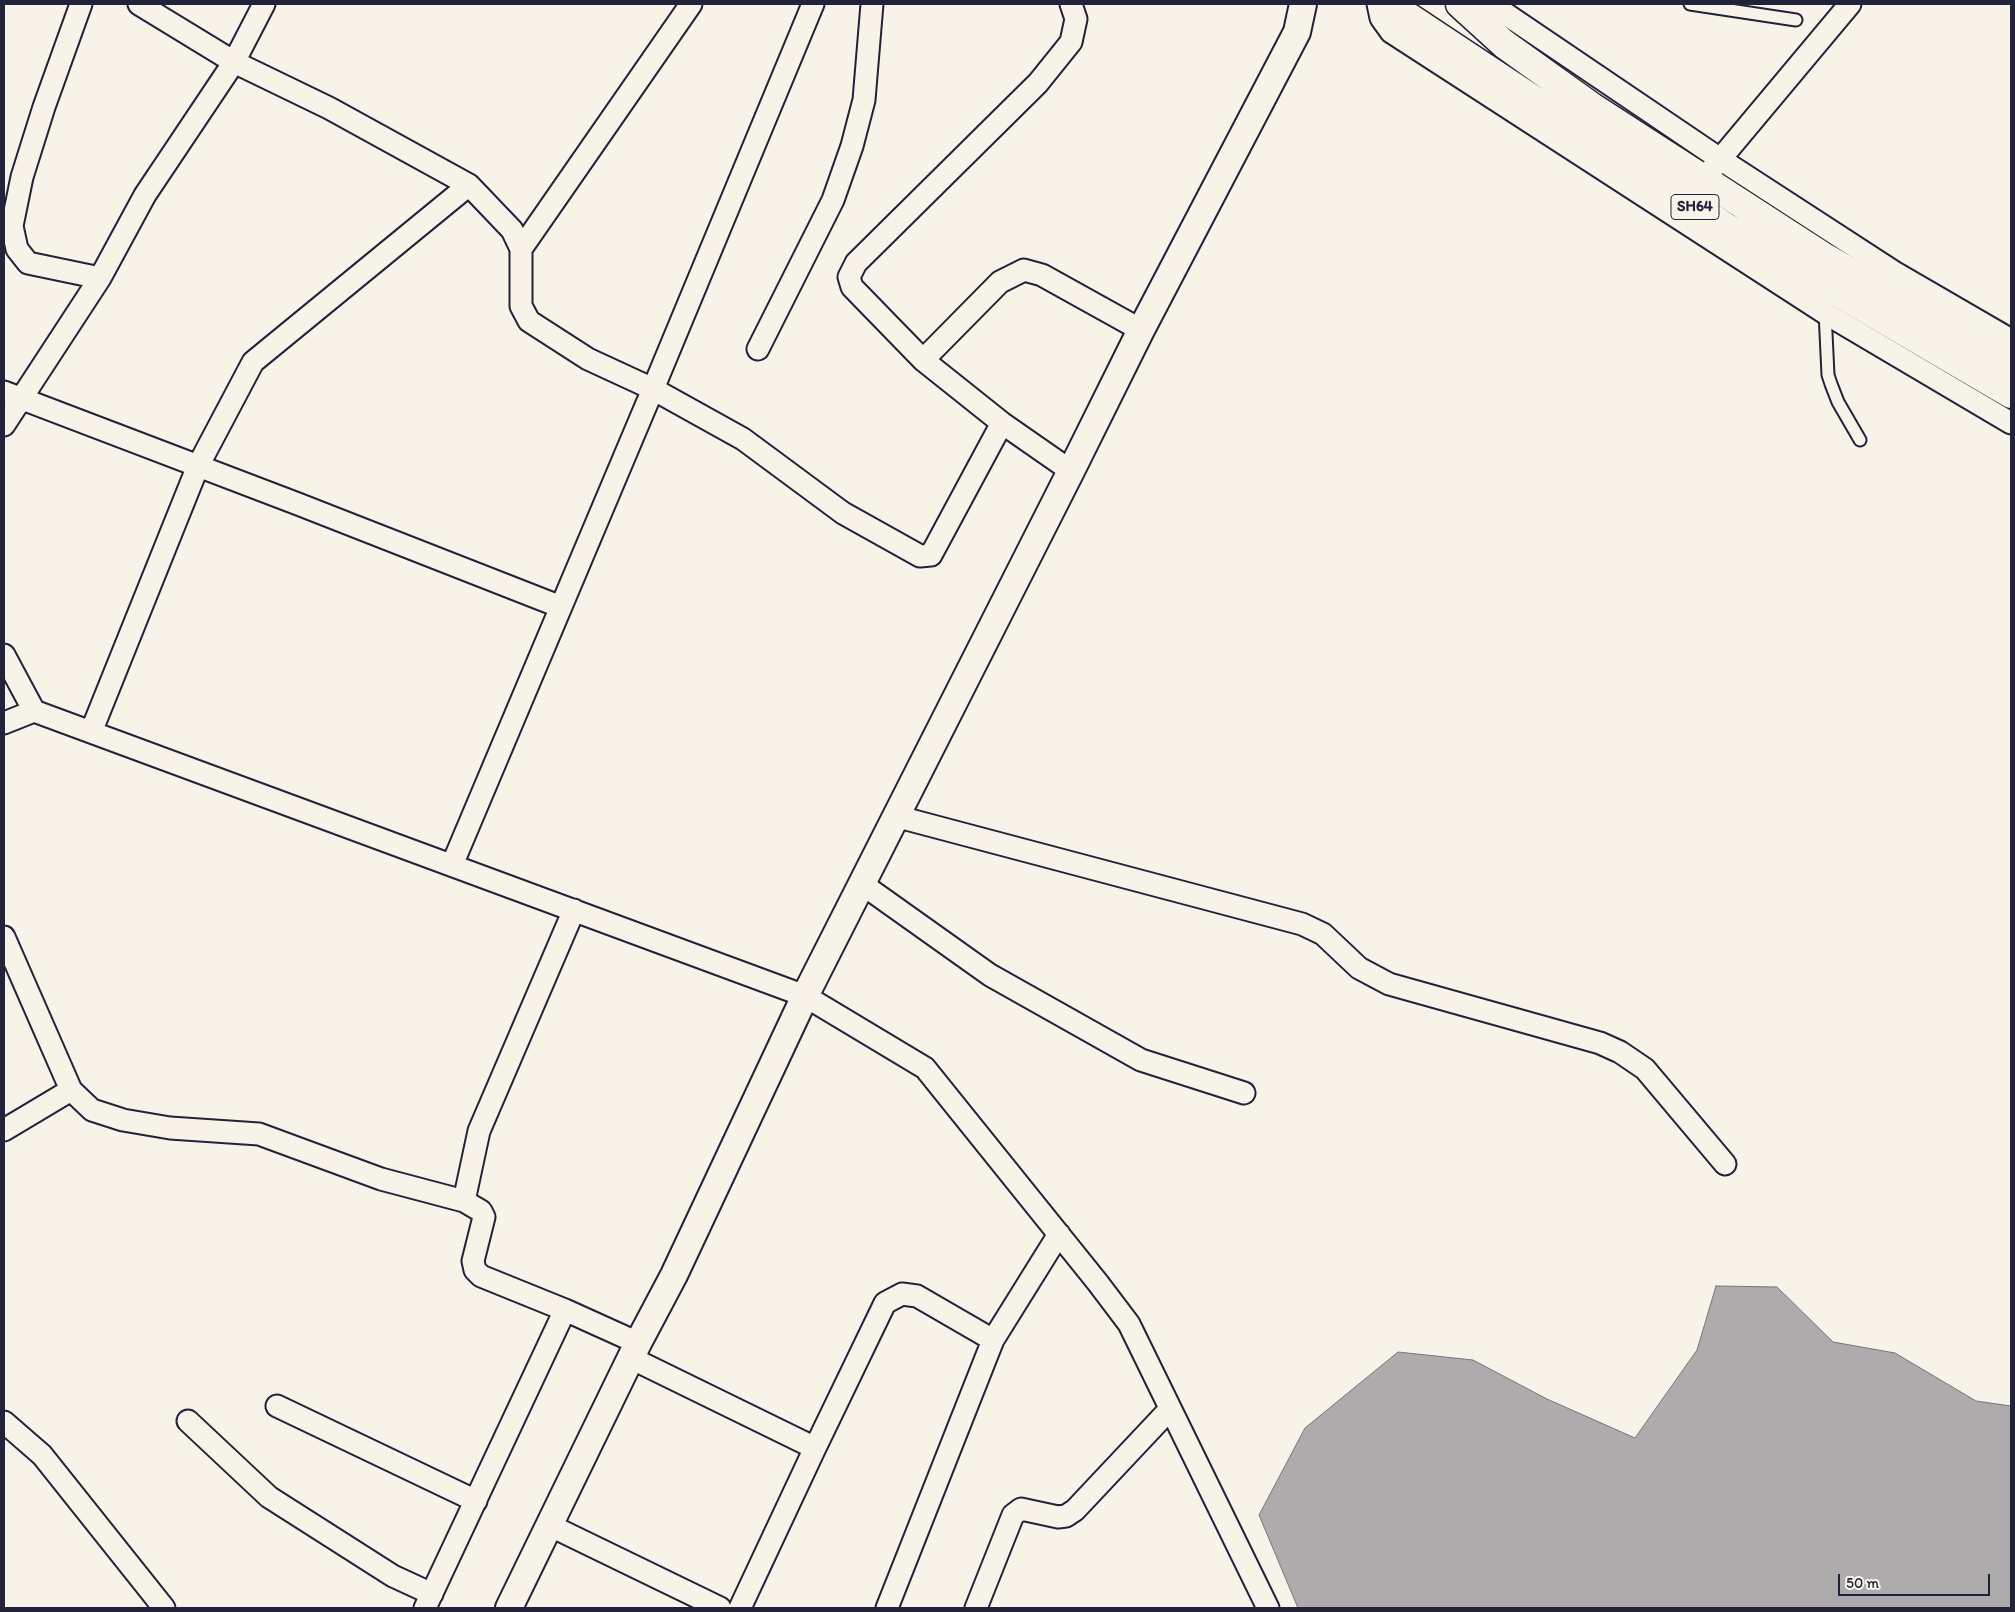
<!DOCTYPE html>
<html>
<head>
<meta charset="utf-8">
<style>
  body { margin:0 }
  #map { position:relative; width:2015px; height:1612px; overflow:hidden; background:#f7f3e8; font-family:Itim,sans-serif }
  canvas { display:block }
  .frame { position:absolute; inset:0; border:5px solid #22223b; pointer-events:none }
  .scale { position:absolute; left:1838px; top:1574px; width:152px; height:22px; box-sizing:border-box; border:2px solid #22223b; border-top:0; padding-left:6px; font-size:15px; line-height:18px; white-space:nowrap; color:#22223b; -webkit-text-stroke:4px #f7f3e8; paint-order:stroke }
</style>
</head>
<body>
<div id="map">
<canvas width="2015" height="1612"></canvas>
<div class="frame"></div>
<div class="scale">50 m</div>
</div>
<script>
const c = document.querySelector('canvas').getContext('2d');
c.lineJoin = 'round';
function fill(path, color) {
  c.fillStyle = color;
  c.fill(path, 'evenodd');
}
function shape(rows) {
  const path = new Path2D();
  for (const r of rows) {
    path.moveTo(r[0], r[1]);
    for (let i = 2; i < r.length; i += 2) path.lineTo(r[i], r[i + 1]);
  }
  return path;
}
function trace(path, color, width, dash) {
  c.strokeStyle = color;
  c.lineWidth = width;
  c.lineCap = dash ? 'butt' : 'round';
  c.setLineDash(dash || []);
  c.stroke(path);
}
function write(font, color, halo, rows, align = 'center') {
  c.font = font + ' Itim,sans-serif';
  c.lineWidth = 4;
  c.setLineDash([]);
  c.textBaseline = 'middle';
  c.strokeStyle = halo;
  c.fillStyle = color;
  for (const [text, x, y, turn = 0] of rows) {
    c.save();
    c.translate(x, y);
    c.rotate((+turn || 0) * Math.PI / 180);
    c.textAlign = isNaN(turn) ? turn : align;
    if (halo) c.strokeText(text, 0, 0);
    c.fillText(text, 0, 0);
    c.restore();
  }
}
const water = shape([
  [1716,1286,1777,1287,1833,1342,1895,1353,1976,1401,2011,1406,2011,1608,1298,1608,1259,1515,1305,1428,1398,1352,1473,1360,1547,1399,1635,1438,1697,1350,1716,1286]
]);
const service = shape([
  [1690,4,1796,20],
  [1825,312,1828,375,1831,384,1838,402,1860,440]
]);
const minor = shape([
  [81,4,44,107,22,177,12,226,17,249,28,263,100,278],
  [139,4,234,62,329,108,469,185,512,230,521,249,521,306,529,321,588,359,653,389,743,439,843,513,920,556,931,555,1002,423],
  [1071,4,1076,19,1071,42,1038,83,856,263,849,277,852,287,923,360,1002,423,1071,471],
  [1378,4,1381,18,1391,32,1825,313,2011,423],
  [1491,4,1720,159,1894,272,2011,340],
  [1712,169,1850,4],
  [521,249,691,4],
  [758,349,833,200,852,146,864,100,872,4],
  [923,360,1000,282,1024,270,1042,275,1141,330],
  [4,392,298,504,561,607],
  [4,425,100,278,145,195,234,62,264,4],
  [4,655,34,711],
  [4,723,34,711,805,996,925,1068,1098,1283,1129,1324,1268,1608],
  [91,732,198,466,253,362,469,185],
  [895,816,1302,924,1323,934,1359,968,1389,984,1600,1043,1620,1052,1645,1069,1725,1164],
  [452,865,653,389,813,4],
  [862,884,990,975,1141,1060,1244,1093],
  [4,937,71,1090,92,1110,123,1120,170,1128,259,1134,381,1179,464,1201,481,1211,484,1217,473,1261,475,1270,481,1276,565,1310,638,1343],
  [4,1130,71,1090],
  [464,1201,479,1131,574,910],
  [631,1358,815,1448],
  [277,1406,476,1501],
  [188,1421,269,1497,393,1576,432,1594],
  [4,1422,42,1455,164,1608],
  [549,1525,720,1608],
  [425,1608,565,1310],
  [740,1608,815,1448,885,1303,902,1294,917,1296,993,1340],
  [887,1608,993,1340,1059,1234],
  [976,1608,1013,1515,1021,1509,1058,1517,1066,1516,1075,1510,1170,1409]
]);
const tertiary = shape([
  [509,1608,638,1343,674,1275,805,996,1071,471,1141,330,1297,32,1303,4]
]);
const primary = shape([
  [1389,4,1724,226,2011,394],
  [1460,4,1504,44,1592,107,1821,255,2011,365]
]);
const shields = [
  [1695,207,48]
];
const shieldNames = [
  ["SH64",1695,207]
];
fill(water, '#aeabad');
trace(water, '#76747f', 1);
trace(service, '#22223b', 15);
trace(minor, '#22223b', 25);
trace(tertiary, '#22223b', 30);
trace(primary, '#22223b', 31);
trace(service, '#f7f3e8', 11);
trace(minor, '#f7f3e8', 21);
trace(tertiary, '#f7f3e8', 26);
trace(primary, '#f7f3e8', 28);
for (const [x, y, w] of shields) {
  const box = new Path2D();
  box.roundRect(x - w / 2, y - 12.5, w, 25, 4);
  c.fillStyle = '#f7f3e8';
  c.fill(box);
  trace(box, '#22223b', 1);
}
write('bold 15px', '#22223b', null, shieldNames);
</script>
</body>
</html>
